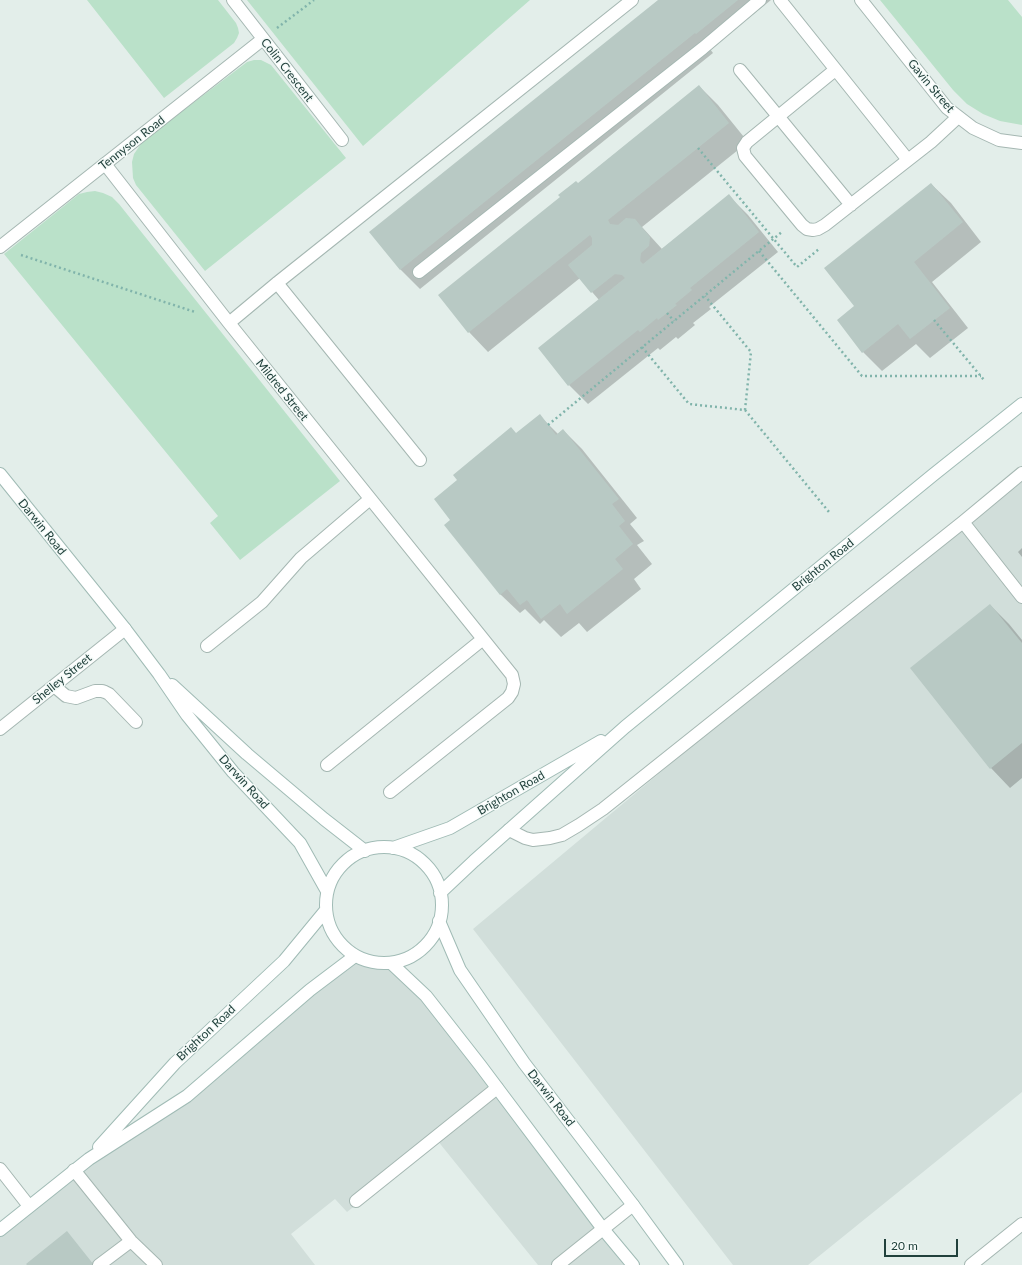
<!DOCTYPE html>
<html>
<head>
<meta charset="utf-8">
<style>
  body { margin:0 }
  #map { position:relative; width:1022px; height:1265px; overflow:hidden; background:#e3eeea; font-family:Lato,sans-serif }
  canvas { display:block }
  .scale { position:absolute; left:884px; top:1239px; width:74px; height:18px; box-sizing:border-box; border:2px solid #21413c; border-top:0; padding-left:5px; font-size:12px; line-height:14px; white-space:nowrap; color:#21413c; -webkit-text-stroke:3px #f4faf8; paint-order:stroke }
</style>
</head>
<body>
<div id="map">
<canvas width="1022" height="1265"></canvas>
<div class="scale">20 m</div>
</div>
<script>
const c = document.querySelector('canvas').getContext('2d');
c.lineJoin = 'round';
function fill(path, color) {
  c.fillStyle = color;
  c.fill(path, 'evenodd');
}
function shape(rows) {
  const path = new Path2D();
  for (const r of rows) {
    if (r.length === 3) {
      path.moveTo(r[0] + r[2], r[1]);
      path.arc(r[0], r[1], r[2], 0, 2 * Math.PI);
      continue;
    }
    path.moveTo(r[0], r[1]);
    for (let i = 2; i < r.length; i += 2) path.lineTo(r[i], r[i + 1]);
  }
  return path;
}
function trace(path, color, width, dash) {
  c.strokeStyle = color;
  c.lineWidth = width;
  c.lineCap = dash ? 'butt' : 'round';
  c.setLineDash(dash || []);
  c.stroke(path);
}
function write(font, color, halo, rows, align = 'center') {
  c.font = font + ' Lato,sans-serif';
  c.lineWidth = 3;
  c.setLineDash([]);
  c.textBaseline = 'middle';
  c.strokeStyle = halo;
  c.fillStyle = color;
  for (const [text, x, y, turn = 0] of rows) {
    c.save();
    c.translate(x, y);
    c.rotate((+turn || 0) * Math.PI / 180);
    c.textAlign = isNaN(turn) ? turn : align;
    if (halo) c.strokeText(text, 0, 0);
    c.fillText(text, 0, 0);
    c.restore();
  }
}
const built = shape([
  [1022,470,1022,1092,808,1265,733,1265,473,929],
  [355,957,372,963,391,963,426,996,634,1265,538,1265,437,1140,347,1212,335,1199,291,1234,315,1265,0,1265,0,1233,90,1162,188,1098]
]);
const green = shape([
  [87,0,218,0,236,23,238,28,239,33,237,38,234,43,164,98],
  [247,0,530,0,363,146],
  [880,0,1008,0,1022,17,1022,125,1000,121,983,114,967,104,953,90],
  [254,60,261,60,271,65,346,158,205,271,136,185,133,178,132,162,134,154,143,141,247,62],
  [95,191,103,193,112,197,119,204,340,481,240,560,210,523,218,516,4,254,79,194,87,192]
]);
const shadow = shape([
  [659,0,771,0,710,49,713,53,420,289,401,270,371,232],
  [699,86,718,105,748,142,642,227,662,249,729,196,748,215,778,252,709,307,711,309,693,323,695,325,678,339,676,337,660,350,658,348,588,404,569,385,599,300,580,278,488,352,469,332,440,295],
  [931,184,951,203,981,242,932,282,968,328,930,358,916,344,882,371,863,352,856,306],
  [540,416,558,434,563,430,582,449,637,518,630,524,644,541,637,545,652,564,634,579,641,589,587,632,579,623,561,637,544,620,540,624,525,609,520,613,500,594,451,520,517,434],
  [1022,548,1022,557,1018,552],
  [990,605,1009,624,1022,640,1022,778,1010,788,991,768]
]);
const building = shape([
  [658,0,738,0,696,34,695,33,400,270,369,232],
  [699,85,729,123,608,220,610,224,618,225,626,218,635,219,650,237,649,246,641,253,640,261,643,264,729,194,759,232,690,288,692,290,675,304,677,305,658,320,657,318,640,332,638,330,568,386,538,348,625,278,622,275,615,274,591,293,568,265,592,245,592,238,590,235,468,333,438,295,560,197,558,195,576,181,578,183],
  [931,183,963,222,914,262,950,308,910,339,898,324,862,353,837,320,854,306,824,268],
  [540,414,556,435,563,429,619,499,612,504,625,521,619,526,633,544,615,559,623,569,567,614,560,604,541,619,527,600,520,605,507,589,500,595,444,525,450,520,434,499,457,480,453,475,511,427,516,433],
  [990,604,1022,643,1022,743,990,769,910,668],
  [67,1231,94,1265,27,1265,26,1264]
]);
const path = shape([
  [277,28,314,0],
  [698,148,797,267,819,249],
  [759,251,862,376,981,376],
  [21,255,195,312],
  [667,313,674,321],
  [934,320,984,380],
  [642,347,689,404,745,410,751,352,705,296],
  [745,410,829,512],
  [548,425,783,231]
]);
const lane = shape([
  [780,0,908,160,931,142,958,117],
  [740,70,851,205],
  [835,70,747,142,743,148,745,156,802,225,807,229,813,230,818,229,825,225,908,160],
  [105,164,229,323,512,675,514,684,512,692,508,698,390,792],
  [419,272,703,48,760,0],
  [277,283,420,460],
  [229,323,277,283,632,0],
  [963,522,1022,597],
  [207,646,262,602,301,558,370,499],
  [54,686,66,696,76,698,95,691,102,691,105,692,109,694,136,722],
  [327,765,483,639],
  [509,830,525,838,533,840,550,838,562,835,579,825,603,809,963,522,1022,473],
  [0,1169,29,1206],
  [74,1170,131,1241,156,1265],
  [356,1201,497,1088],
  [99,1265,131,1241]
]);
const street = shape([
  [233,0,342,140],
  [861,0,947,108,973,128,999,140,1022,143],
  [0,247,263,39],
  [0,729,125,629],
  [558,1265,633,1205],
  [971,1265,1022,1224]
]);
const secondary = shape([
  [0,474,125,629,159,674,187,715,233,772,300,843,327,891],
  [172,685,247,754,324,819,365,851],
  [384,905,58],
  [393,848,450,828,601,741],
  [440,893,474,861,625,727,933,475,1022,404],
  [439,921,460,970,524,1063,633,1205,677,1265],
  [391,963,426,996,480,1065,603,1229,633,1265],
  [99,1147,175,1063,284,961,326,910],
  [0,1230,89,1159,187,1096,310,990,355,956]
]);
const streetNames = [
  ["Colin Crescent",287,70,52],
  ["Gavin Street",931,86,50],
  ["Tennyson Road",132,143,-38],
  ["Mildred Street",282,390,51],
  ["Darwin Road",42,527,51],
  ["Brighton Road",823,565,-39],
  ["Shelley Street",62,679,-39],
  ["Darwin Road",244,782,48],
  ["Brighton Road",511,793,-30],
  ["Brighton Road",206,1033,-43],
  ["Darwin Road",551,1098,52]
];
fill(built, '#d1deda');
fill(green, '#bae1c9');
fill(shadow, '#0003');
fill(building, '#b8c9c4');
trace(lane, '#a5b7b2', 14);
trace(street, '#a5b7b2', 14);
trace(secondary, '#a0bbb5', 14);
trace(path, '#81b4ab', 2.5, [2, 3]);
trace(lane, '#fff', 12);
trace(street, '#fff', 12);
trace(secondary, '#fff', 12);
write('12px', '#21413c', '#f4faf8', streetNames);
</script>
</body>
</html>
